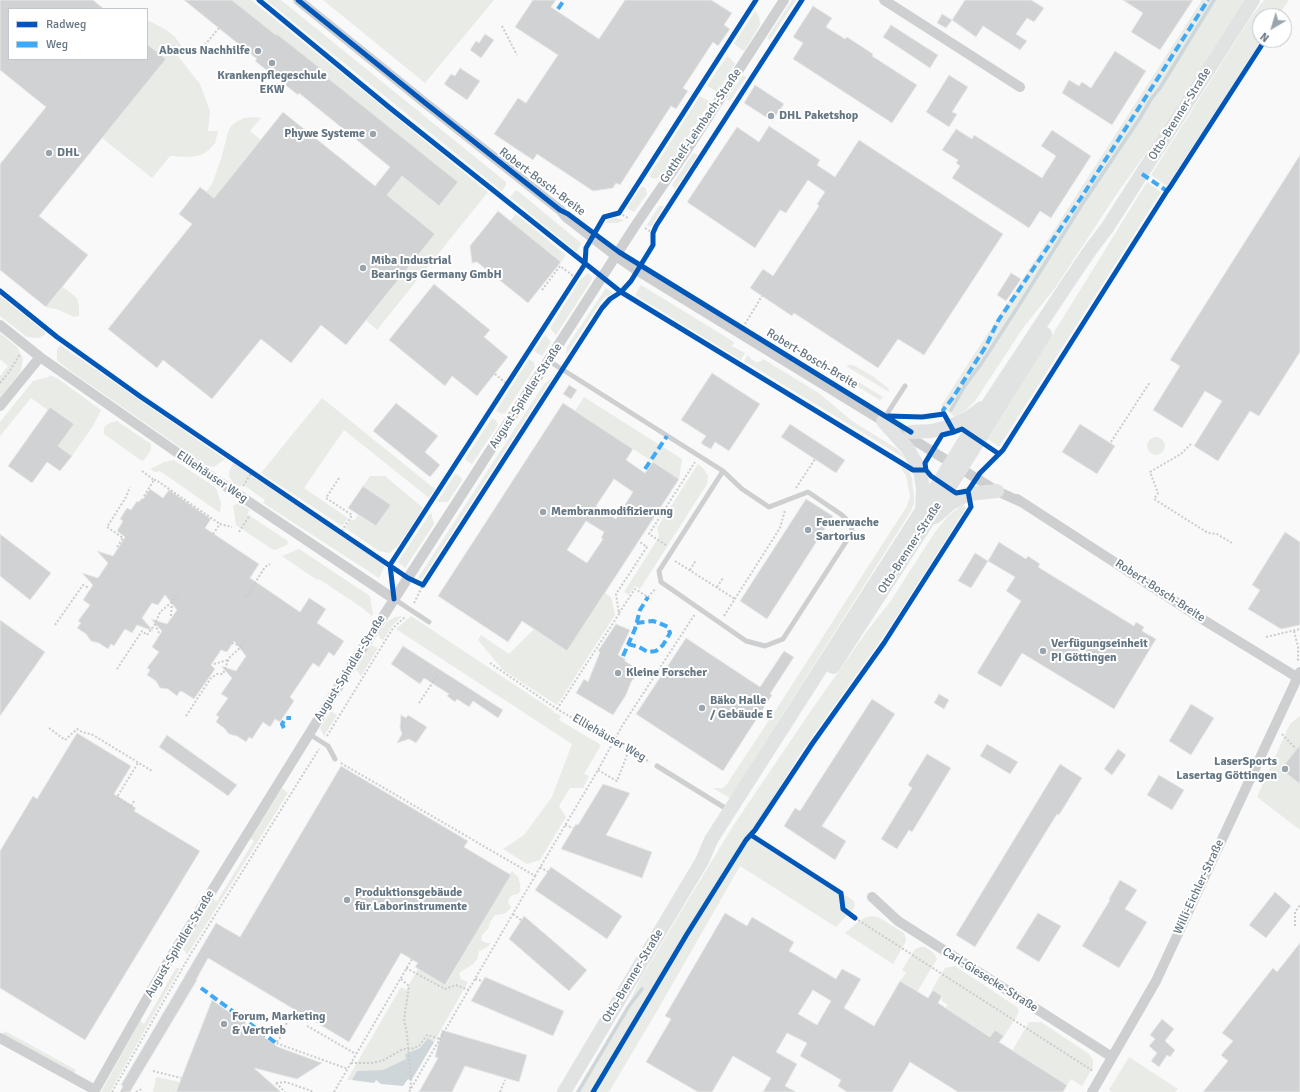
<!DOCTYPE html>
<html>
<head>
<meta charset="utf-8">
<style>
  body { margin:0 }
  #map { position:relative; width:1300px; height:1092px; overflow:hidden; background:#f9f9f9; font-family:Signika,sans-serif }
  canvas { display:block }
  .legend { position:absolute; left:8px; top:8px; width:140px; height:52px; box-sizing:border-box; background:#fff; border:1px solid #c1c8cd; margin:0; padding:5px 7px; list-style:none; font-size:12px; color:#657683 }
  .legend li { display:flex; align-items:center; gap:8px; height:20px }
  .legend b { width:20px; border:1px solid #c1c8cd }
  .north { position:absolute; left:1252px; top:8px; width:40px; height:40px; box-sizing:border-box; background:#fff; border:1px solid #c1c8cd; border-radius:50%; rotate:218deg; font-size:11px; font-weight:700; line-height:16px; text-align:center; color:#657683 }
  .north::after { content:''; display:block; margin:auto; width:14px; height:18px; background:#99a4ac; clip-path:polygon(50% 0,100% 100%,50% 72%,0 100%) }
</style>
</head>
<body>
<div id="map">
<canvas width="1300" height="1092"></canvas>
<ul class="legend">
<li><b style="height:5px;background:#0057b8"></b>Radweg</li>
<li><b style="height:5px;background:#3fa9f5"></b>Weg</li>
</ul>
<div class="north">N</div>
</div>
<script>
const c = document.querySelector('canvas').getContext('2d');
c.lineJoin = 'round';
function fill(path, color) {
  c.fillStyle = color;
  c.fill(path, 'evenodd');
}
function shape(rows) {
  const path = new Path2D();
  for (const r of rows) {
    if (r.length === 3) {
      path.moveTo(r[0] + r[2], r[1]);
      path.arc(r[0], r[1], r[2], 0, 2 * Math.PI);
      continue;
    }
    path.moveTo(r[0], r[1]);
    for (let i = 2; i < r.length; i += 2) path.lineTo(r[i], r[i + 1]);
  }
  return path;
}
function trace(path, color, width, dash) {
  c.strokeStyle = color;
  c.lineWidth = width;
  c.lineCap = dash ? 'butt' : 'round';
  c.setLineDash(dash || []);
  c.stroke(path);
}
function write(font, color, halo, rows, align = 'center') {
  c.font = font + ' Signika,sans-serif';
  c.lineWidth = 4;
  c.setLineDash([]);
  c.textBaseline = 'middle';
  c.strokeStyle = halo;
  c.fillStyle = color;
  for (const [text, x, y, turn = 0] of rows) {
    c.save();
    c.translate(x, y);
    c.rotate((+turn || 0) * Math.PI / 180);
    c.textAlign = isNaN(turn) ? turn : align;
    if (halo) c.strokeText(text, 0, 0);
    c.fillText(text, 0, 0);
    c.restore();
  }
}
const green = shape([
  [232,0,251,0,488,192,377,330,366,320,435,234,387,195,402,176,439,206,457,182,318,70,319,68,277,34,276,35],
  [266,0,281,0,506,182,506,185,502,191],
  [323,0,494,0,425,83],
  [792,0,796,0,770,40,767,38],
  [1202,0,1245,0,1151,146,1116,195,1055,288,1023,328,975,401,966,410,955,417,941,406],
  [1264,0,1289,0,1278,16,1260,16,1260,40,1262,40,1167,186,1151,175,1249,20],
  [755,11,759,16,760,25,744,51,734,44],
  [147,20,165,29,175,37,184,49,177,55,200,84,210,111,208,131,218,131,215,143,209,150,201,155,190,157,170,156,152,178,102,138,166,59,147,44],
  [727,56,731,59,735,64,717,92,707,86],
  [743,75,746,77,730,101,727,99],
  [700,96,710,102,664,174,658,178,653,179,649,176],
  [255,117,261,118,250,131,261,140,214,198,206,192,212,184,221,159,228,132,231,126,236,122,244,118],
  [693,153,698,155,675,189,672,185],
  [1147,182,1161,192,999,447,988,439],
  [642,186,646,189,647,194,634,212,627,208],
  [515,191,518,191,581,243,577,252,510,197],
  [659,206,664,206,651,227,647,225],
  [516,214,566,255,561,262,510,221],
  [615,218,624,220,618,223,605,223,609,219],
  [588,273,592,277,591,281,556,335,550,328,580,280],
  [641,285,734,342,732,346,745,353,741,360,635,295],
  [63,287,77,298,79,306,79,316,74,317,59,310,46,307],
  [606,288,613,293,604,298,600,303,566,355,567,347],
  [0,296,46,333,45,335,38,338,27,337,0,316],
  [0,333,17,347,23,358,21,370,18,375,0,398,0,376,8,366,0,359],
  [545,335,551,342,542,356,534,351],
  [60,345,225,459,214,467,207,466,69,370,57,360,57,350],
  [748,355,750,357,750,358,757,363,758,361,760,362,763,359,820,394,852,421,897,449,906,459,744,361],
  [529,359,534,362,535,367,505,413,502,414,496,411],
  [849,365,853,365,874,377,888,388,889,390,889,392,846,366],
  [842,372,883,397,880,400,840,376],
  [49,375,57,378,101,410,93,426,72,456,58,446,74,424,50,407,48,410,31,398,0,436,0,422,33,381,49,377],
  [552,378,422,579,418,578,544,384],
  [584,397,682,459,679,479,575,411],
  [322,398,435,489,429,498,344,430,304,488,348,518,342,526,261,473],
  [492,418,496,420,498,425,472,464,465,459],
  [117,421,151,444,151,450,144,460,142,461,104,434,104,429,105,426,110,423],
  [1156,446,9],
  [174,460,216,488,221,503,220,513,160,471,155,472,150,469,164,462],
  [233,463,385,565,379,578,263,503,265,500,242,484,240,487,233,483,229,476,229,472],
  [698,464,703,468,708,476,707,484,640,589,635,586,629,595,624,592,659,537,657,528],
  [898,465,910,472,912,479,914,496,914,503,911,511,730,798,713,788,723,788,727,784,779,705,907,506,910,496,906,476,902,469],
  [455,474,460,476,462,480,448,502,437,502],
  [370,476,385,476,423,508,398,546,389,553,379,551,345,528,351,519,354,521,358,515,376,526,391,505,363,486],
  [238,503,250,510,247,514,288,541,287,545,275,550,270,548,236,525,233,506],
  [963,504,966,508,888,630,800,754,752,832,747,835,838,894,847,896,854,901,855,906,853,909,836,927,740,866,657,1011,609,1092,594,1092,591,1090,590,1092,576,1092,629,1003,641,978,733,826,808,715,867,631,890,602,935,532,948,516],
  [431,512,434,524,405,568,398,562],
  [299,549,370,596,373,615,372,616,361,607,319,579,317,580,282,556],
  [605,593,611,597,615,615,557,705,503,670,478,640,481,635,509,654,534,629,567,651],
  [402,616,392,626,383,640,380,638,378,634,387,622,395,617],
  [411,616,554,711,553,712,561,716,559,720,601,745,584,774,589,776,583,788,570,788,559,806,566,817,540,860,527,864,503,849,524,835,552,797,572,744,396,629],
  [371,645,378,648,361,676,356,669],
  [331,711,337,715,324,736,320,728],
  [1300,716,1300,830,1257,797,1288,728,1291,723],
  [282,788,288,793,187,955,183,948,213,899,217,901,254,841,250,838],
  [512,871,518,877,520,884,520,891,518,894,513,895,510,897,508,902,511,907,509,910,504,914,495,915,490,922,488,929,482,935,481,939,482,941,487,943,491,943,486,948,479,951,478,958,473,964,459,973,461,979,468,982,434,1042,428,1038,420,1048,405,1054,406,1059,383,1070,357,1071,352,1080,347,1080,401,987,406,990,418,969,446,985],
  [871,916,878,917,904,933,906,939,905,943,893,964,845,933,857,923,866,917],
  [920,947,925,947,934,953,937,959,917,992,900,981,906,973,902,970,915,949],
  [955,966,1017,1007,1019,1011,1017,1016,1004,1036,995,1030,991,1037,945,1008,948,1005,942,1001,942,996,932,989,945,968],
  [176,968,180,968,110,1092,101,1092,140,1021,144,1024],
  [1029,1022,1041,1022,1089,1054,1093,1060,1093,1067,1082,1086,1071,1079,1067,1085,1012,1051],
  [5,1031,76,1070,74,1074,3,1034],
  [1129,1057,1178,1089,1175,1092,1112,1092,1109,1090],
  [156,1077,180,1082,175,1092,153,1092]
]);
const water = shape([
  [428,1038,434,1042,411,1081,408,1079,403,1086,381,1084,376,1080,374,1083,352,1080,357,1071,383,1070,406,1059,405,1054,420,1048]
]);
const stream = shape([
  [951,410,964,387,981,364,1021,302,1081,206,1140,118,1151,99,1160,88,1214,0],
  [578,1092,629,1006,642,989]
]);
const building = shape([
  [0,0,93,0,104,9,9,9,9,59,147,59,147,44,166,59,39,216,88,255,46,307,0,270,0,164,46,107,0,70,0,0],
  [184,0,232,0,276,35,277,34,320,68,318,70,458,182,439,206,402,176,387,195,435,234,346,345,321,325,291,363,261,339,212,399,163,360,157,368,108,329,192,224,179,214,182,210,200,187,214,198,283,112,375,186,390,167,299,93,298,95,255,61,257,59,184,0],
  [533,0,556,0,551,7,599,39,625,0,711,0,732,13,724,25,730,29,718,46,713,42,683,88,688,91,676,109,671,106,620,185,616,183,613,188,593,191,537,154,533,160,494,134,518,98,526,103,558,55,515,27,533,0],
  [965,0,1031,0,1044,8,1034,22,1027,18,1016,34,1027,41,1020,50,983,26,976,37,952,20,965,0],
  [1123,0,1193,0,1160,50,1131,32,1143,13,1123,0],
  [813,6,832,18,826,27,845,39,847,37,873,54,872,56,917,85,892,123,793,59,803,43,793,37,813,6],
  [942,14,952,20,946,28,937,23,942,14],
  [891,25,938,55,930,68,883,37,891,25],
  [485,34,494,40,481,58,470,50,476,41,479,43,485,34],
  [1115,51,1146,71,1112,125,1062,93,1069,80,1079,86,1082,82,1091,88,1115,51],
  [460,68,480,81,467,100,444,84,451,74,455,76,460,68],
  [949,75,968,87,952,112,957,114,949,127,926,112,949,75],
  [755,85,784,104,772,121,744,103,755,85],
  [769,126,820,160,817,165,835,177,859,140,1003,234,924,355,898,339,878,368,794,313,792,316,750,288,763,269,773,276,819,206,817,204,825,192,808,180,786,213,780,210,755,248,687,202,737,127,759,142,769,126],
  [956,129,972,139,974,135,1042,178,1056,156,1041,146,1052,130,1091,156,1051,218,1040,211,1029,228,952,178,960,166,956,163,958,160,942,150,956,129],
  [1300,155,1300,352,1259,416,1250,411,1218,461,1194,446,1222,401,1205,391,1182,428,1153,410,1180,366,1170,360,1300,155],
  [498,211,561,262,528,303,477,262,472,263,470,246,498,211],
  [1011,273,1021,279,1006,301,997,295,1011,273],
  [434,284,490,330,484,337,508,357,477,396,452,376,445,386,389,340,434,284],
  [712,373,760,404,729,451,715,442,711,449,705,446,701,443,706,436,681,420,712,373],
  [569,385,577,390,571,399,563,394,569,385],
  [396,403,438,436,425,452,440,465,430,477,373,431,396,403],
  [563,403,633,449,626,460,645,473,653,462,679,479,567,651,522,621,508,642,438,596,563,403],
  [614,479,633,492,616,519,596,506,614,479],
  [586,521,604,532,601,538,603,539,587,563,567,550,586,521],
  [50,407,74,424,58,446,72,456,60,471,47,462,32,483,8,466,50,407],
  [790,424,845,460,836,473,781,437,790,424],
  [1080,424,1115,446,1097,474,1062,452,1080,424],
  [363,486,391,505,376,526,348,508,363,486],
  [150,489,163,498,169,490,211,519,205,528,259,564,250,578,300,612,309,598,314,601,326,609,317,623,344,641,334,656,329,652,319,667,313,663,290,697,294,701,280,722,275,719,270,727,263,722,252,739,249,737,246,742,237,736,229,734,224,728,216,722,219,717,216,715,228,698,221,694,232,678,221,666,236,671,246,656,234,641,227,652,221,650,211,665,215,669,194,699,183,692,180,691,177,696,168,689,160,688,156,681,147,675,150,670,147,668,159,652,152,647,162,631,151,619,167,624,177,610,165,595,158,605,152,603,142,618,153,631,137,625,132,633,125,629,114,646,111,644,108,649,99,643,91,641,86,634,77,628,81,623,78,621,90,605,83,600,93,585,82,573,98,578,108,563,97,551,113,556,125,537,117,531,123,521,120,519,127,508,131,510,137,501,139,502,142,498,143,499,150,489],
  [806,499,833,516,767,619,740,601,806,499],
  [1285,532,1300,542,1300,625,1281,629,1248,609,1260,590,1252,585,1285,532],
  [0,534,51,573,30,600,0,576,0,534],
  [999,542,1026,559,1028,556,1040,564,1038,567,1134,626,1136,622,1144,627,1142,631,1156,639,1114,709,1022,653,1001,687,977,673,1021,601,1006,591,1015,577,988,561,999,542],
  [975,553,988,561,971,588,958,581,975,553],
  [0,620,45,652,0,716,0,620],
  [616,624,630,630,618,655,625,659,625,661,640,671,631,682,626,695,613,715,576,693,584,679,588,682,600,652,598,651,616,624],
  [686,638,760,687,784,651,794,657,770,694,772,695,723,771,636,714,686,638],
  [403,646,503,710,498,718,473,701,469,707,457,699,455,702,447,696,449,694,424,678,420,684,391,664,403,646],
  [939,694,949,700,944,709,934,703,939,694],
  [872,699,895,714,822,826,846,841,835,860,784,826,795,808,800,811,872,699],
  [1191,704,1214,718,1191,755,1169,741,1191,704],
  [401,715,406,718,408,715,427,727,416,743,409,739,397,743,402,734,400,728,401,715],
  [77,733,131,766,114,794,136,808,134,811,200,851,85,1040,0,988,0,851,33,796,37,799,77,733],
  [167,735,237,785,228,796,159,747,167,735],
  [987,744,1018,762,1010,774,980,756,987,744],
  [1300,745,1300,784,1281,769,1300,745],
  [1118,749,1126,755,1112,775,1104,769,1118,749],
  [927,754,951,768,912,832,909,830,897,849,881,839,912,788,908,785,927,754],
  [1060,764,1082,778,1059,815,1057,814,975,947,956,935,1060,764],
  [341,766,468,841,464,847,511,875,445,985,415,967,418,963,401,953,349,1042,208,958,196,980,197,980,130,1092,120,1092,123,1086,121,1085,216,923,240,937,341,766],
  [1159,775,1184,790,1172,810,1147,795,1159,775],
  [603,784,630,793,606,835,652,852,642,878,561,849,576,824,578,825,603,784],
  [551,867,622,916,607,939,535,890,551,867],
  [1120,880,1137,890,1125,909,1147,922,1119,968,1082,946,1110,900,1109,899,1120,880],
  [1275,892,1291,906,1266,938,1249,925,1275,892],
  [725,913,747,926,752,917,794,942,789,951,836,979,842,969,861,979,844,1008,874,1026,900,981,928,998,933,990,942,996,938,1003,990,1037,995,1030,1004,1036,999,1042,1067,1085,1063,1092,958,1092,910,1062,892,1092,847,1092,838,1086,841,1080,800,1056,807,1043,787,1033,776,1052,797,1064,785,1086,796,1092,763,1092,771,1078,733,1056,712,1092,698,1092,646,1062,671,1019,665,1016,725,913],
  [813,990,831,1001,817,1025,798,1014,813,990],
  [1038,913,1061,926,1039,962,1016,948,1038,913],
  [524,916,587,970,569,991,509,939,524,916],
  [1300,943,1300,1092,1203,1092,1228,1061,1221,1055,1233,1041,1222,1033,1273,968,1277,972,1300,943],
  [485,977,564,1011,553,1036,471,1001,485,977],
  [212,1000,278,1047,322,1063,297,1079,254,1068,281,1092,176,1092,212,1000],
  [1162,1019,1174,1029,1165,1041,1175,1050,1170,1057,1167,1055,1159,1067,1151,1061,1157,1053,1149,1046,1155,1039,1150,1035,1162,1019],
  [442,1030,527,1055,519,1082,465,1066,452,1092,419,1092,438,1058,435,1057,442,1030]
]);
const path = shape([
  [502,26,517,55],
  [197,54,219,28],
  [619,213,628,218],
  [645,228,653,233],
  [542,290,560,266,576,278],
  [745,324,762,296],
  [495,374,507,384],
  [0,383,9,372,20,354],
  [1111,442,1150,382],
  [1191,444,1181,454,1150,472,1158,493,1154,499,1208,533,1217,534,1232,543],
  [142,471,154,480,144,496],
  [339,478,326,498,352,515,341,532],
  [154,480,156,480,220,524],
  [243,486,252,472],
  [796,488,815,459],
  [239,532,250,515],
  [213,534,220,524,232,527],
  [666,545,649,534,695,462],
  [117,547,123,538,107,527,126,497,130,487],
  [675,561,735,599],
  [690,570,696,560],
  [717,587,723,578],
  [246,597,265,567,270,564],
  [414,603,423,585],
  [619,613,635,589,648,597,656,588],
  [171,616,172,602],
  [724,616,780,528,785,510],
  [155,624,159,633],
  [55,625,83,585,89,588],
  [1294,631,1298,647,1298,662],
  [1266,637,1300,629],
  [228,642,242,646],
  [490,663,557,709,650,762],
  [214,664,228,660],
  [117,669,142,631,147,635,155,624,160,612,172,602,178,593],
  [419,703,437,676,440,679],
  [557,709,619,614,616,594,647,547,640,542],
  [186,716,211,678,217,674,223,674,229,658,245,643,246,639],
  [49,728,65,740,77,729,82,732,93,735,152,771],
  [1282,734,1296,749],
  [327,736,393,628,405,617],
  [341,763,535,876,409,1092],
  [598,770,617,781,629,750],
  [134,801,131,806,117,797,138,763],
  [565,825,573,828],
  [540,867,548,872],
  [535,876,598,770,622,726,695,614],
  [513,914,521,920],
  [855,918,1093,1071],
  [1295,926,1295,912,1300,905],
  [406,968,445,989,456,985,469,990],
  [401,979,408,985,409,987,404,1019,407,1034,411,1081,410,1089],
  [475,979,483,981],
  [288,1015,285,1031,276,1043,348,1069],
  [307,1026,356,1054],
  [351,1063,371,1063,382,1061,403,1049,411,1049,419,1046,427,1035,440,1039],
  [153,1071,181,1078],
  [276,1083,286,1082,314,1092],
  [276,1083,285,1092],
  [121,1091,124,1092],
  [112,1092,190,955,319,749],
  [136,1092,142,1089],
  [334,1092,412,959],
  [500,1092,505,1080]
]);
const lane = shape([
  [549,361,723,471,742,489,769,507,808,492,842,515,850,523,852,530,851,534,783,639,765,646,746,641,661,582,659,571,723,471],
  [883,420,905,386],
  [394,599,429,622],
  [309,734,328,746,335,759],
  [657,766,730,811]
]);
const street = shape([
  [298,0,424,102,560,210,566,217,616,256,638,271,997,491,1021,502],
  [884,0,1020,87],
  [0,325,40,357,215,479,394,599],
  [0,406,40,357],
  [1017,499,1202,619,1300,679],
  [872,897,898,921,1112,1057],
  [0,1038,95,1090],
  [94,1092,166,965,355,660,637,223,683,156,784,0],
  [1092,1092,1156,981,1300,672]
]);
const secondary = shape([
  [883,421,908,449,920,470,923,489,922,509],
  [911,432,932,431,951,426,968,418,982,408],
  [935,517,951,503,968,494,997,491],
  [833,667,949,488,1045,334],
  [564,1092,702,861,711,840,922,510,973,427,1066,286,1091,249,1107,228,1253,0]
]);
const quiet = shape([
  [558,9,564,0],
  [1142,174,1167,191],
  [944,414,943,410,952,399,986,346,998,321,1081,198,1208,0],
  [645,469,667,436],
  [628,644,639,647,648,652,656,651,663,645,670,633,668,627,659,623,653,621,636,623],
  [623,656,635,629,640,610,648,597],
  [284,728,282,724,286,718,291,718],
  [201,988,276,1043]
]);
const cycleway = shape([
  [259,0,390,108,621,292,913,470,926,470],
  [298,0,424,102,560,210,568,214,619,252,911,432],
  [0,291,57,337,141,397,408,578,423,585,602,308,610,299,621,292,631,281,653,245,653,233,656,226,802,0],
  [888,416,922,417,944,414,954,432,962,429,999,454],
  [954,432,942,435,925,463,926,470,931,476,956,493,968,491],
  [394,599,390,565,585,264,586,248,604,217,619,213,756,0],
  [751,835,841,893,843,909,855,918],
  [593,1092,687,934,746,840,755,830,812,744,884,643,971,507,968,491,980,473,1003,450,1167,191,1170,187,1265,40]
]);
const markers = [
  [258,51,4,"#99a4ac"],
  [272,63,4,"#99a4ac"],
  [771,116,4,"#99a4ac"],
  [373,134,4,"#99a4ac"],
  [49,153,4,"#99a4ac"],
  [363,268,4,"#99a4ac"],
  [543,512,4,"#99a4ac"],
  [808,530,4,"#99a4ac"],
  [1043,651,4,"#99a4ac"],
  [618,673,4,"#99a4ac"],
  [702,708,4,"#99a4ac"],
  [1285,769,4,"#99a4ac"],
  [347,900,4,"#99a4ac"],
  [224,1024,4,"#99a4ac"]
];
const poiNames = [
  ["Abacus Nachhilfe",250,51,"right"],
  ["Krankenpflegeschule",272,76,"center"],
  ["EKW",272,90,"center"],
  ["DHL Paketshop",779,116],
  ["Phywe Systeme",365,134,"right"],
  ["DHL",57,153],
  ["Miba Industrial",371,261],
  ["Bearings Germany GmbH",371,275],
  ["Membranmodifizierung",551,512],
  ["Feuerwache",816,523],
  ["Sartorius",816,537],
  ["Verfügungseinheit",1051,644],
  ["PI Göttingen",1051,658],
  ["Kleine Forscher",626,673],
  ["Bäko Halle",710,701],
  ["/ Gebäude E",710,715],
  ["LaserSports",1277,762,"right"],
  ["Lasertag Göttingen",1277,776,"right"],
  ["Produktionsgebäude",355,893],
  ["für Laborinstrumente",355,907],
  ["Forum, Marketing",232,1017],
  ["& Vertrieb",232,1031]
];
const streetNames = [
  ["Otto-Brenner-Straße",1180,114,-58],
  ["Gotthelf-Leimbach-Straße",701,126,-56],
  ["Robert-Bosch-Breite",542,182,37],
  ["Robert-Bosch-Breite",812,359,31],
  ["August-Spindler-Straße",526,396,-57],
  ["Elliehäuser Weg",212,477,34],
  ["Otto-Brenner-Straße",910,548,-57],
  ["Robert-Bosch-Breite",1160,591,33],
  ["August-Spindler-Straße",350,668,-58],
  ["Elliehäuser Weg",609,738,30],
  ["Willi-Eichler-Straße",1199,887,-65],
  ["August-Spindler-Straße",180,944,-59],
  ["Otto-Brenner-Straße",633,976,-59],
  ["Carl-Giesecke-Straße",990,980,32]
];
fill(green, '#e8ebe6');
fill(water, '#ced6d9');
trace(stream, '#ced6d9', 3.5);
fill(building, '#d0d2d3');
trace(building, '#e8e8e8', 1);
trace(path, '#cbcccd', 2, [2, 2]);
trace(lane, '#cecfd0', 5);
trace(street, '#cecfd0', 10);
trace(secondary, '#e1e2e2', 14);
trace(quiet, '#3fa9f5', 4, [8, 4]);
trace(cycleway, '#0057b8', 5);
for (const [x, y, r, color] of markers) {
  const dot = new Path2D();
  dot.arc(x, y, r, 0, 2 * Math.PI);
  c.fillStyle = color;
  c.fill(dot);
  trace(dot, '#fff', 1.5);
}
write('bold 12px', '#657683', '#fff', poiNames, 'left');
write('12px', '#657683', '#fff', streetNames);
</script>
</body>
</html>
